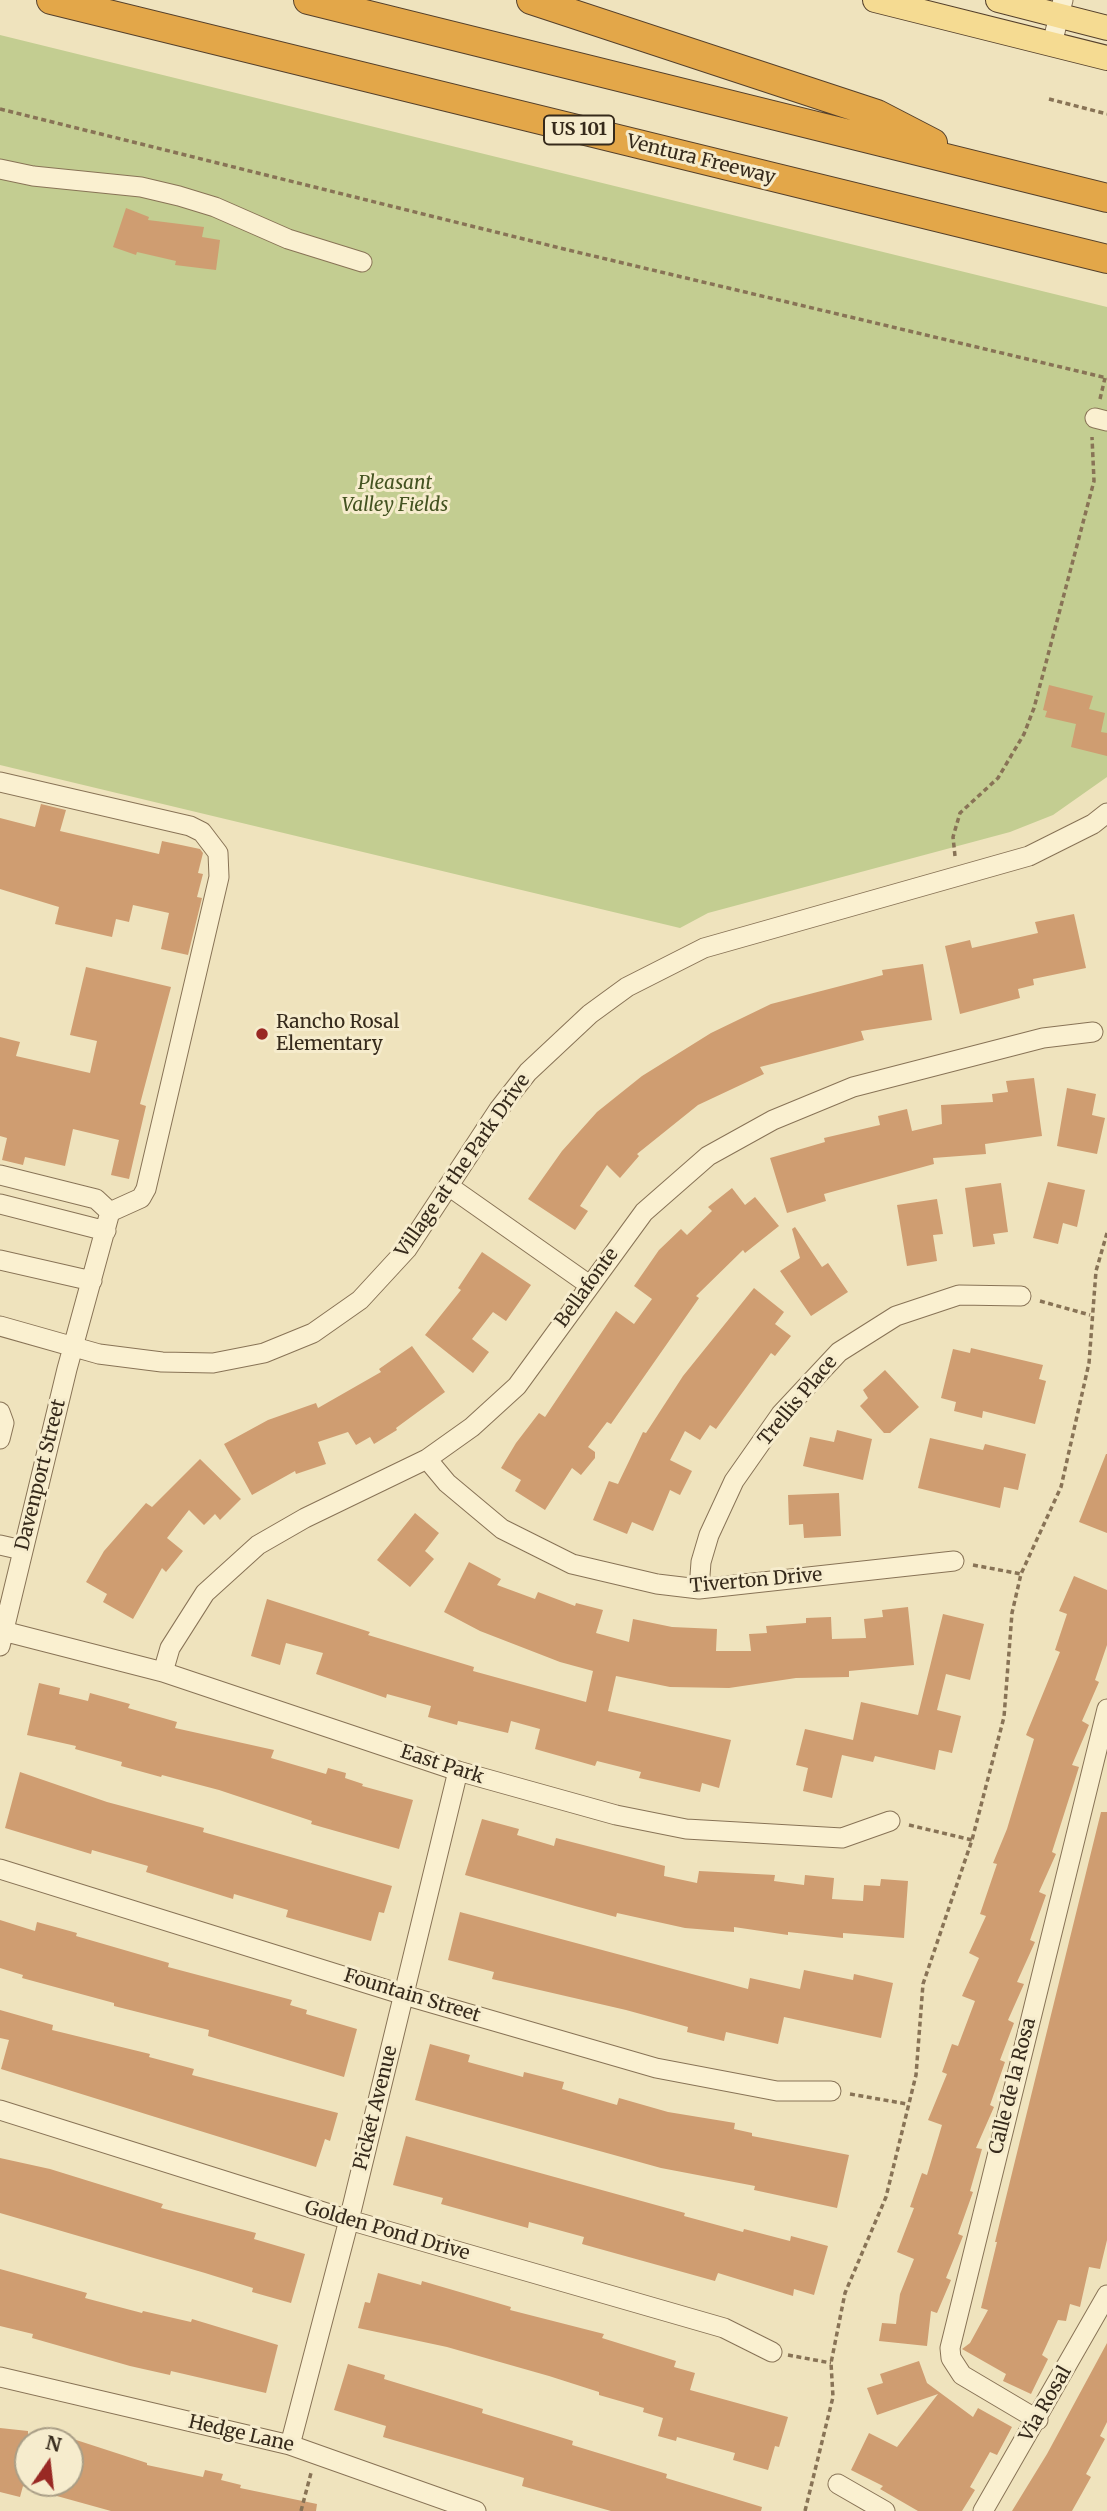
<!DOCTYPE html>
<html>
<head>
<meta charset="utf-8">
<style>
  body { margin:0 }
  #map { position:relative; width:1107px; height:2511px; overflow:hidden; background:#efe3bd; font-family:Merriweather,serif }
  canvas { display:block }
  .north { position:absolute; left:14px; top:2427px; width:70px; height:70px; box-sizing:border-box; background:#f6eccd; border:2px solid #a99e86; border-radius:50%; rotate:14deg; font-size:19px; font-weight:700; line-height:28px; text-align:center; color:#362a1b }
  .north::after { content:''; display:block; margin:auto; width:24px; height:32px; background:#992924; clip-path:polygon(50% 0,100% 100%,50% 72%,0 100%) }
</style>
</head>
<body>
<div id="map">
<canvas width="1107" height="2511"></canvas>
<div class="north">N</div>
</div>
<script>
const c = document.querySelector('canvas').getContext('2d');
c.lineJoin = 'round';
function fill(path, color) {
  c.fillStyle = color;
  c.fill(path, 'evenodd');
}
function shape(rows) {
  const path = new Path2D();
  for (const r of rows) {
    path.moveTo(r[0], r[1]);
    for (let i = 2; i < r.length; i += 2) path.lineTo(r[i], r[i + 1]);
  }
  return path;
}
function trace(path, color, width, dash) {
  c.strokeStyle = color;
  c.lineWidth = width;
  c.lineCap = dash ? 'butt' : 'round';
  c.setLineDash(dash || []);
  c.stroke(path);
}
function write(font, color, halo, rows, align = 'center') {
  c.font = font + ' Merriweather,serif';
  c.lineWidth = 6;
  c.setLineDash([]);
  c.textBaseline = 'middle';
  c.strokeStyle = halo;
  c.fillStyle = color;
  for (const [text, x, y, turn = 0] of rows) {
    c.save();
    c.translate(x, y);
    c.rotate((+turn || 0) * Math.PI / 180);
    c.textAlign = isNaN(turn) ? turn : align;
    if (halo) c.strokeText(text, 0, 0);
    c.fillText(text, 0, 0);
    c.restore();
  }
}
const green = shape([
  [0,35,1107,307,1107,777,1053,815,1010,832,708,913,680,928,0,765]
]);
const building = shape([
  [126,208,149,217,148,220,204,227,202,237,220,240,216,270,175,265,176,261,137,252,136,255,113,247],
  [1049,685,1093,696,1089,709,1105,713,1101,732,1107,733,1107,756,1071,747,1076,724,1045,717,1047,711,1043,710],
  [41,804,66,810,60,831,159,854,162,841,200,849,203,853,198,873,203,874,197,897,202,898,188,955,161,949,169,913,133,905,129,922,116,919,112,937,55,924,59,907,0,889,0,818,35,827],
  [1074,914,1086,968,1033,979,1034,985,1018,989,1020,998,960,1014,945,946,970,940,972,948,1038,933,1035,922],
  [923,964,932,1020,861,1031,864,1040,760,1067,764,1074,698,1105,637,1154,639,1156,620,1178,607,1165,580,1206,588,1211,575,1230,528,1199,562,1151,597,1112,642,1076,711,1033,771,1004,883,975,882,970],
  [86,967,171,987,140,1104,146,1106,129,1179,111,1175,119,1140,73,1129,65,1166,25,1157,23,1165,2,1160,7,1138,0,1136,0,1037,20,1042,16,1056,90,1073,97,1041,70,1035],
  [1034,1078,1042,1136,985,1144,986,1154,933,1158,934,1164,824,1194,826,1201,787,1213,770,1158,825,1142,824,1138,880,1125,878,1116,907,1109,912,1131,942,1124,941,1105,993,1102,992,1094,1008,1092,1006,1081],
  [1067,1088,1096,1094,1092,1115,1105,1118,1097,1154,1057,1146],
  [1048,1182,1085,1190,1077,1227,1063,1223,1058,1244,1033,1238],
  [1001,1183,1008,1232,993,1234,995,1244,973,1247,965,1188],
  [732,1188,745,1205,755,1197,779,1226,745,1253,743,1250,696,1296,699,1298,611,1424,607,1422,588,1447,595,1452,595,1458,581,1475,572,1468,545,1510,515,1491,521,1480,501,1468,516,1443,539,1413,545,1417,616,1311,634,1324,652,1299,634,1286,659,1250,681,1229,687,1235,712,1211,708,1207],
  [937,1199,943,1234,933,1235,937,1261,907,1266,897,1205],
  [795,1227,822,1267,828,1263,848,1292,811,1316,780,1271,800,1258,792,1229],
  [482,1252,531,1285,506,1321,493,1312,472,1339,489,1352,473,1373,425,1335,461,1290,458,1288],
  [754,1288,784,1312,775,1324,791,1336,775,1356,771,1353,716,1429,710,1425,700,1440,685,1431,670,1460,692,1471,680,1495,670,1490,653,1531,632,1522,627,1534,593,1520,609,1481,618,1484,643,1432,646,1433,683,1376],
  [412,1346,445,1392,396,1428,397,1430,374,1444,370,1437,356,1445,348,1432,318,1442,326,1464,296,1474,295,1471,252,1495,224,1444,268,1420,316,1403,318,1408,381,1372,379,1369],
  [971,1348,1043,1365,1039,1379,1046,1381,1035,1424,983,1411,982,1418,954,1411,956,1402,941,1398,953,1349,970,1353],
  [885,1370,919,1407,890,1433,884,1433,860,1406,868,1398,863,1390],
  [837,1430,872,1439,863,1480,803,1466,810,1437,834,1442],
  [930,1438,983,1450,985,1444,1026,1454,1018,1490,1004,1487,1000,1508,918,1488],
  [1106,1454,1107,1454,1107,1533,1079,1522],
  [200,1459,241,1499,220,1520,215,1514,204,1525,189,1510,167,1538,183,1551,166,1572,162,1568,133,1619,103,1602,107,1594,86,1582,104,1551,146,1503,152,1507],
  [839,1493,841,1536,804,1538,803,1524,789,1525,788,1495],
  [415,1513,439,1533,425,1551,434,1559,410,1587,377,1560],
  [469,1562,501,1579,497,1585,535,1599,538,1592,575,1606,576,1603,603,1610,596,1633,629,1642,633,1619,672,1627,717,1629,716,1651,751,1651,749,1634,767,1633,766,1626,806,1623,806,1618,831,1617,832,1639,866,1638,864,1619,883,1617,882,1610,908,1607,914,1665,849,1671,849,1677,796,1678,729,1688,670,1687,616,1676,608,1711,731,1740,719,1788,702,1783,700,1792,639,1778,641,1772,597,1761,595,1766,535,1749,540,1729,511,1721,508,1733,458,1721,457,1725,428,1717,431,1706,387,1694,386,1698,316,1674,323,1653,286,1643,280,1665,251,1656,267,1599,370,1632,368,1635,474,1667,473,1671,586,1702,593,1671,560,1662,480,1631,444,1612],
  [1074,1576,1107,1590,1107,1645,1095,1680,1099,1682,1082,1721,1089,1725,1072,1765,1079,1767,1052,1852,1056,1854,1039,1892,1046,1895,1030,1940,1035,1942,1017,1982,1024,1984,1008,2020,1014,2023,1000,2060,1005,2062,990,2105,994,2107,976,2148,982,2149,970,2191,973,2192,958,2234,963,2236,946,2278,951,2280,937,2313,931,2311,927,2346,879,2341,882,2323,896,2324,900,2294,914,2259,897,2252,914,2208,910,2207,922,2173,927,2175,942,2125,928,2120,947,2074,942,2072,952,2044,958,2046,975,2001,962,1996,979,1958,969,1953,986,1916,980,1914,997,1864,993,1863,1007,1829,1034,1739,1026,1735,1060,1652,1055,1650,1067,1614,1059,1611],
  [943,1614,984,1624,970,1680,946,1674,937,1710,961,1716,952,1753,939,1750,935,1770,875,1756,873,1762,842,1755,832,1798,803,1791,808,1768,796,1765,805,1729,853,1740,861,1702,918,1715],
  [39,1683,60,1688,59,1694,88,1701,90,1693,130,1704,128,1708,177,1722,175,1728,274,1750,271,1758,326,1774,328,1768,346,1773,345,1778,363,1784,362,1786,413,1800,399,1849,311,1824,312,1821,219,1790,162,1775,161,1777,121,1766,122,1762,75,1749,76,1746,27,1735],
  [20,1772,107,1802,204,1828,203,1832,392,1886,384,1913,379,1912,371,1941,286,1917,288,1910,234,1894,233,1899,146,1872,148,1866,92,1850,91,1854,5,1828],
  [1101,1812,1107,1812,1107,2240,1100,2269,1089,2267,1080,2307,1070,2304,1066,2321,1058,2320,1042,2355,1048,2359,1031,2394,1003,2381,1006,2374,962,2349,970,2343,988,2310,981,2308,997,2242,995,2242],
  [482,1819,519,1829,517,1835,554,1846,556,1838,665,1866,664,1876,697,1883,699,1871,775,1875,774,1881,804,1885,805,1875,834,1878,832,1899,863,1901,864,1885,880,1886,881,1879,908,1881,904,1938,843,1933,843,1938,788,1932,788,1935,734,1927,734,1932,685,1928,617,1913,616,1917,575,1906,465,1875],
  [460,1912,748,1989,750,1978,800,1989,804,1970,853,1980,854,1974,893,1983,881,2038,784,2017,778,2044,726,2032,724,2041,687,2032,688,2027,626,2010,492,1979,494,1972,448,1960],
  [0,1920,35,1931,37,1922,77,1933,76,1936,169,1963,168,1967,292,2000,290,2005,307,2010,306,2014,357,2029,344,2077,208,2036,209,2030,114,2006,114,2003,22,1978,23,1975,0,1968],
  [0,2010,53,2025,52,2030,150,2054,149,2057,194,2069,192,2075,338,2113,330,2141,325,2139,316,2167,1,2069,9,2040,0,2038],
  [430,2044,470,2055,468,2062,523,2077,524,2072,564,2082,562,2089,617,2105,619,2098,668,2112,735,2123,734,2129,752,2133,752,2136,849,2155,837,2208,754,2190,755,2186,661,2168,415,2100],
  [406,2136,685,2213,684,2216,743,2232,744,2229,790,2241,791,2236,828,2246,814,2295,794,2289,793,2296,718,2273,715,2281,582,2244,584,2237,529,2222,528,2228,441,2204,443,2198,393,2185],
  [0,2158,50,2169,163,2204,161,2208,256,2233,254,2239,305,2254,291,2303,252,2292,253,2288,205,2273,0,2213],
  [0,2269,87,2293,85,2298,142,2313,143,2311,191,2322,192,2319,278,2345,266,2393,171,2371,170,2375,130,2366,32,2338,33,2334,0,2326],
  [378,2273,421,2285,422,2281,511,2307,510,2310,604,2334,602,2338,676,2361,674,2367,695,2373,690,2390,788,2417,779,2447,775,2446,768,2470,733,2460,735,2453,677,2437,676,2441,658,2436,663,2418,643,2412,644,2408,599,2395,599,2392,549,2376,447,2347,358,2328,365,2302,370,2303],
  [1107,2343,1107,2422,1100,2436,1105,2439,1086,2474,1091,2477,1072,2511,1012,2511,1047,2454],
  [919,2361,927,2383,973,2417,978,2408,1012,2427,997,2455,990,2452,970,2487,975,2490,962,2511,918,2511,880,2489,883,2486,851,2470,869,2433,897,2447,938,2394,877,2415,867,2388,883,2383,880,2374],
  [348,2364,385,2375,384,2379,483,2409,482,2413,573,2441,572,2445,667,2474,666,2478,762,2507,761,2511,611,2511,522,2486,524,2478,383,2437,386,2426,334,2410],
  [0,2428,28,2431,28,2488,23,2486,20,2497,0,2492],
  [70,2438,147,2463,147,2465,203,2477,205,2470,223,2474,221,2480,241,2485,240,2488,317,2504,316,2511,111,2511,28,2488,29,2483,70,2483]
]);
const path = shape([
  [1049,99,1107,114],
  [0,109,564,249,1107,378],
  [1100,399,1105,378],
  [955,856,953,837,960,813,998,778,1024,734,1034,708,1094,481,1092,437],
  [1040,1301,1090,1315],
  [973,1565,1021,1574],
  [909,1825,972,1840],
  [850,2094,907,2104],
  [788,2355,831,2363],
  [301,2511,311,2473],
  [805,2511,833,2397,831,2363,845,2293,886,2197,916,2075,923,1984,972,1840,1004,1717,1012,1613,1021,1574,1061,1487,1089,1363,1096,1271,1107,1233]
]);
const minor = shape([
  [1052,44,1063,0],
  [0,169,33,176,141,187,179,196,215,207,288,239,362,262],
  [1095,418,1107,421],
  [0,782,190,826,202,832,218,853,219,877,146,1189,141,1198,110,1212],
  [0,1175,96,1199,110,1212,67,1369,0,1646],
  [450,1187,588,1284],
  [0,1204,106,1231],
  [0,1260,92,1281],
  [0,1326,99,1354,162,1362,213,1363,264,1353,313,1333,360,1300,407,1249,499,1109,528,1072,590,1014,627,987,704,948,1029,856,1093,824,1107,813],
  [0,1412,4,1423,0,1439],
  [427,1459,447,1483,502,1529,572,1564,657,1584,699,1589,954,1561],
  [0,1545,22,1550],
  [699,1589,701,1562,709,1535,734,1481,781,1414,839,1352,896,1316,959,1295,1021,1296],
  [3,1631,163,1672,458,1771,616,1815,686,1829,842,1838,890,1821],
  [163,1672,170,1648,205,1593,258,1545,305,1518,427,1459,472,1427,517,1386,644,1212,708,1156,773,1120,853,1087,1043,1038,1093,1032],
  [0,1869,404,1995,656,2068,777,2091,831,2091],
  [0,2110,349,2220,724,2328,772,2352],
  [0,2377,290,2445,476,2511],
  [1038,2420,962,2375,951,2358,950,2348,1107,1709],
  [290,2445,349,2220,458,1771],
  [838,2484,885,2511],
  [983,2511,1107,2295]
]);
const major = shape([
  [875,0,1107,58],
  [998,0,1107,28]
]);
const highway = shape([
  [51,0,1107,259],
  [308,0,1107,198],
  [531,0,877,114,933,143]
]);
const markers = [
  [262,1034,7,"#992924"]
];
const shields = [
  [579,130,70]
];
const shieldNames = [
  ["US 101",579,130]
];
const streetNames = [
  ["Ventura Freeway",701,160,14],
  ["Village at the Park Drive",463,1166,-55],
  ["Bellafonte",587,1288,-54],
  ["Trellis Place",798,1401,-50],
  ["Davenport Street",41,1475,-76],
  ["Tiverton Drive",756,1581,-5],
  ["East Park",442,1765,18],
  ["Fountain Street",412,1996,17],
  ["Calle de la Rosa",1013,2086,-76],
  ["Picket Avenue",376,2108,-76],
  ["Golden Pond Drive",387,2231,16],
  ["Via Rosal",1046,2404,-60],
  ["Hedge Lane",241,2434,13]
];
const parkNames = [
  ["Pleasant",395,484],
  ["Valley Fields",395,506]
];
const poiNames = [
  ["Rancho Rosal",276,1023],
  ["Elementary",276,1045]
];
fill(green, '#c3cd91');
fill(building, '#cf9d71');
trace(minor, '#887356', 21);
trace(major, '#55402b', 26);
trace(highway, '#55402b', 30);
trace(path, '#887356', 3.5, [5, 3.5]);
trace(minor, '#faf0d0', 19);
trace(major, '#f5db92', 24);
trace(highway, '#e3a749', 28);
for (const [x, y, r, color] of markers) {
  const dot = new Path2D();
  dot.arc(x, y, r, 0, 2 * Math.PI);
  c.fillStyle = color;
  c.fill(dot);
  trace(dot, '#f6eccd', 2.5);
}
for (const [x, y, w] of shields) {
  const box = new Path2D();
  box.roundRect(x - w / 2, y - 14.5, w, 29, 5);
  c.fillStyle = '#f6eccd';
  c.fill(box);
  trace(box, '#362a1b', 2);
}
write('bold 18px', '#362a1b', null, shieldNames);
write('19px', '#362a1b', '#f6eccd', streetNames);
write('italic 19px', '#445321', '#f6eccd', parkNames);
write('19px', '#362a1b', '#f6eccd', poiNames, 'left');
</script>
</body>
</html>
